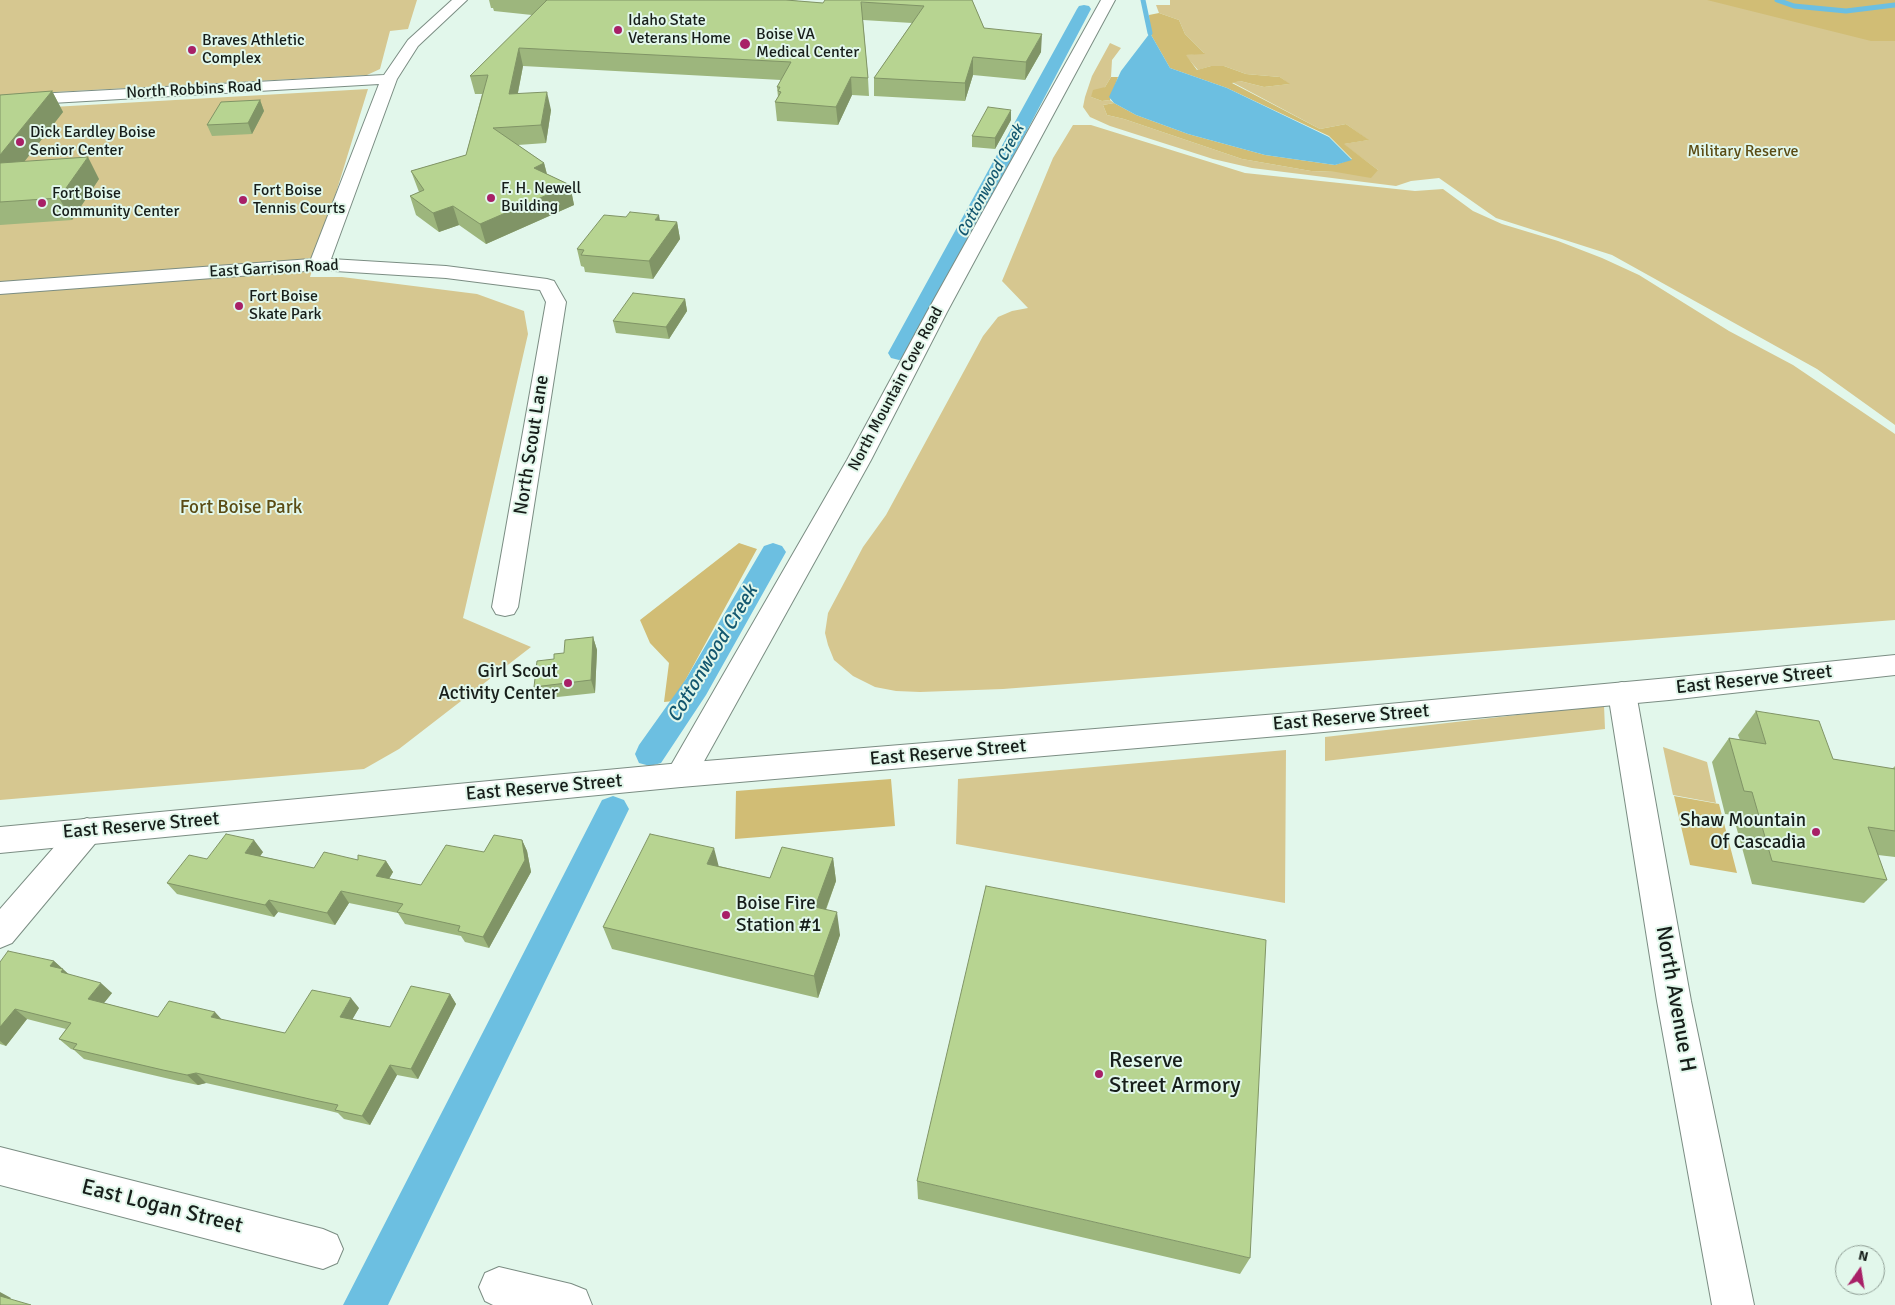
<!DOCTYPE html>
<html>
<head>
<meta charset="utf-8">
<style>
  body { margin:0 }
  #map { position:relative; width:1895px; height:1305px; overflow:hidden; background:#e2f7eb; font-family:Signika,sans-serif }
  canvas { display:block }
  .north { position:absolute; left:1835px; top:1245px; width:50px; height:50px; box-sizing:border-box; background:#e2f7eb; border:1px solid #91a097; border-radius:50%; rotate:13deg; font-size:14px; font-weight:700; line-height:20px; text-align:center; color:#171e1a }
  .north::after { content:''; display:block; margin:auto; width:18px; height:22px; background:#a82067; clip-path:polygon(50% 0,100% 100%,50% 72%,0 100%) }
</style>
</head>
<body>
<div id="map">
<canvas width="1895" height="1305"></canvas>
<div class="north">N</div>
</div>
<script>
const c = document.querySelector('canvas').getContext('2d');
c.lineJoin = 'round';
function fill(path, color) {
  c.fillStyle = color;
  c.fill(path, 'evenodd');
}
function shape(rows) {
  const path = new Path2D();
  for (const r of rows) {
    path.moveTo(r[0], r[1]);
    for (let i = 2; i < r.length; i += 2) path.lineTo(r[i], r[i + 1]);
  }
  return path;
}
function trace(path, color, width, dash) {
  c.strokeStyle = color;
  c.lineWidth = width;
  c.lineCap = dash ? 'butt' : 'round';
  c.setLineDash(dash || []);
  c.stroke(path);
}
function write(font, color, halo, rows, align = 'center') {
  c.font = font + ' Signika,sans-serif';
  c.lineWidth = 4;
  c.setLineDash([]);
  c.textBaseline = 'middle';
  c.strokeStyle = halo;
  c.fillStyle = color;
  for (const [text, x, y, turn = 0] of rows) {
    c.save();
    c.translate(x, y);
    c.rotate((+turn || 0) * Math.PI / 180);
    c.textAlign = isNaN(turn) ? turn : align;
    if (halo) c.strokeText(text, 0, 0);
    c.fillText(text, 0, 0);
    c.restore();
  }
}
const green = shape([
  [0,0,417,0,408,29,390,31,380,69,367,75,0,95],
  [1170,0,1895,0,1895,425,1817,369,1612,255,1496,218,1439,178,1411,181,1396,186,1252,168,1213,159,1110,126,1090,117,1083,107,1085,97,1092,76,1110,43,1121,48,1112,60,1111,77,1105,87,1091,97,1102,101,1110,100,1114,103,1103,105,1107,115,1124,119,1242,159,1311,171,1335,172,1378,170,1343,144,1368,140,1346,124,1320,129,1232,82,1240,81,1264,87,1289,84,1280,77,1246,74,1224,66,1211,66,1198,70,1185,55,1204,53,1185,34,1179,20,1159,13,1156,5,1170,5],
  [368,89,310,277,342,277,477,294,524,311,528,334,463,618,531,647,399,749,364,769,0,800,0,110],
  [1073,125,1091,125,1245,173,1415,191,1443,189,1473,211,1502,224,1558,241,1602,258,1639,275,1729,331,1793,365,1895,434,1895,620,1003,689,920,692,896,691,875,687,853,676,834,660,828,645,825,633,828,613,863,547,886,515,983,336,998,317,1012,311,1028,308,1002,281,1053,158],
  [1604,705,1605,729,1325,761,1325,737],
  [1663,747,1707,762,1716,803,1673,795],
  [1286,750,1285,903,956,844,958,779]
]);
const forest = shape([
  [1707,0,1895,0,1895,41,1871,41],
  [1159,13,1179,20,1185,34,1205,54,1186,55,1197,70,1211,66,1224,66,1246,74,1280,77,1290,84,1264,87,1240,81,1232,83,1320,129,1346,124,1369,140,1344,144,1378,170,1371,178,1336,172,1311,171,1242,159,1124,119,1107,115,1103,105,1114,103,1136,115,1188,134,1265,155,1335,165,1352,159,1329,136,1227,88,1170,68,1150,33,1149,15],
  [1111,77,1118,77,1110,100,1102,101,1091,97,1093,90,1105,87],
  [739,543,757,549,674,701,664,702,669,663,650,643,640,620],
  [891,779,895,826,735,839,736,791],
  [1674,796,1719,804,1737,873,1690,865]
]);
const water = shape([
  [1150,33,1170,68,1227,88,1329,137,1352,160,1335,165,1265,155,1188,134,1136,115,1114,103,1109,97,1121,71]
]);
const stream = shape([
  [1143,0,1150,33],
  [1777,0,1794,6,1846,11,1895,5]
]);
const canal = shape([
  [1084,5,1089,6,1091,9,910,353,907,358,899,360,891,358,888,353,1077,9,1079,6,1084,5],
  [773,543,782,546,786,552,706,695,661,763,650,766,639,763,635,754,639,745,686,679,764,546,773,543],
  [613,796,624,800,629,809,388,1305,343,1305,602,800,613,796]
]);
const minor = shape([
  [452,0,467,0,418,46,397,79,331,259,446,266,547,279,554,281,566,302,518,607,514,614,505,616,496,614,492,607,546,302,540,290,446,278,319,270,0,294,0,282,311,259,379,84,0,106,0,96,384,75,408,40,452,0],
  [1101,0,1115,0,947,312,871,460,692,783,681,787,670,783,666,775,670,767,847,460,927,312,1101,0],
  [1622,682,1632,685,1636,693,1691,1001,1754,1305,1712,1305,1657,1001,1608,693,1612,685,1622,682],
  [87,818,98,822,103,831,98,840,12,943,0,948,0,909,76,822,87,818],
  [0,1147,323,1229,337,1235,343,1249,337,1263,323,1269,0,1185,0,1147],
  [499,1267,571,1284,586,1290,592,1305,493,1305,485,1301,479,1287,485,1273,499,1267]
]);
const tertiary = shape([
  [1895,655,1895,675,1669,700,1302,734,681,787,0,853,0,827,681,763,1302,712,1669,678,1895,655]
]);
const wall = shape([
  [489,0,786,0,823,3,972,0,984,28,1041,52,1025,80,973,75,965,101,874,96,874,78,912,23,863,20,868,78,869,96,852,95,838,125,777,121,775,102,778,97,777,87,781,80,523,66,518,93,551,110,546,143,518,145,544,163,547,174,570,185,574,205,486,244,459,225,439,232,416,215,410,196,419,192,411,171,466,155,482,94,475,94,470,76,532,15,494,11,493,8,491,8],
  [52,91,63,112,24,162,99,179,72,220,0,225,0,95],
  [260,100,264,111,252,134,212,136,207,125],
  [1011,120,995,149,972,147,972,136],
  [660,220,677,222,680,239,653,279,585,272,584,267,581,266,577,249],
  [685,299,687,311,669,339,616,333,613,321],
  [593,637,597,650,595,693,539,699,534,687,554,659],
  [1756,711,1833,759,1892,769,1895,766,1895,857,1878,855,1887,880,1864,903,1752,884,1733,815,1725,814,1712,762,1729,738,1740,740,1738,735],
  [522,840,527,851,531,872,489,948,465,942,461,936,405,924,398,913,349,903,335,925,278,912,274,917,177,894,167,883,207,859,263,852,260,856,314,868,358,860,386,861,393,872,389,879,421,885,484,852],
  [833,858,836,881,826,910,840,935,818,998,612,949,603,927,719,866,770,878],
  [54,961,68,974,112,993,104,1003,158,1017,222,1020,285,1033,359,1008,352,1019,390,1027,450,994,456,1004,418,1079,397,1075,370,1125,344,1119,338,1113,322,1109,206,1083,198,1085,174,1080,84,1059,74,1050,71,1049,59,1039,66,1029,27,1019,6,1046,0,1044,0,962],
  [917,1181,1250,1258,1240,1274,918,1199]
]);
const shadedWall = shape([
  [1042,34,1041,52,1025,80,1026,62],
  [519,48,523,66,514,112,509,94],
  [973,57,973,75,965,101,965,83],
  [851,77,852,95,838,125,836,107],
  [52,91,63,112,6,185,0,176,0,155],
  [547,92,551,110,546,143,541,125],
  [260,100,264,111,252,134,248,123],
  [1011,110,1011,120,995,149,995,138],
  [88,157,99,179,72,220,59,198],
  [544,163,549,183,534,168],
  [570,185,574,205,486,244,480,224],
  [453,206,459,225,439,232,433,213],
  [659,215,662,232,655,220],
  [677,222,680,239,653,279,649,261],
  [685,299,687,311,669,339,666,327],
  [593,637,597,650,595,693,591,680],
  [254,840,263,852,254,865,245,853],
  [522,840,527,851,531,872,489,948,483,937],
  [714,848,720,871,707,864],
  [833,858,836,881,818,930,815,907],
  [386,861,393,872,384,887,376,876],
  [341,891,349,903,335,925,327,913],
  [269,900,278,912,274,917,265,905],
  [837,912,840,935,818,998,814,976],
  [54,961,74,979,50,966],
  [101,983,112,993,99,1009,88,999],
  [450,994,456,1004,418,1079,411,1069],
  [351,998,359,1008,348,1027,340,1017],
  [15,1009,27,1019,6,1046,0,1041,0,1027],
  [215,1012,224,1022,211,1017],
  [390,1065,397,1075,370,1125,362,1116],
  [196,1073,206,1083,198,1085,187,1075],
  [0,1292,11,1298,8,1302,0,1298]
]);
const building = shape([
  [546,0,786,0,823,3,825,0,972,0,984,28,1042,34,1026,62,973,57,965,83,874,78,924,6,861,2,868,78,851,77,836,107,775,102,781,92,778,91,780,87,777,87,791,62,519,48,509,94,547,92,541,125,493,128,544,163,534,168,570,185,480,224,453,206,433,213,410,196,424,190,411,171,466,155,488,75,470,76,547,0,546,0],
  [52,91,0,155,0,95,52,91],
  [260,100,248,123,207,125,221,102,260,100],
  [988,107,1011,110,995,138,972,136,988,107],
  [88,157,59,198,0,202,0,163,88,157],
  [630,212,659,215,655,220,677,222,649,261,581,255,584,250,577,249,604,215,626,217,630,212],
  [633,293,685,299,666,327,613,321,633,293],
  [593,637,591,680,534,687,537,661,554,659,554,654,564,653,565,640,593,637],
  [1756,711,1819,721,1833,759,1895,769,1895,831,1868,827,1887,880,1772,861,1752,792,1744,791,1729,738,1766,744,1756,711],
  [226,834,254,840,245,853,314,868,324,852,358,860,358,855,386,861,376,876,421,885,446,845,484,852,494,835,522,840,525,860,483,937,458,931,460,926,397,912,403,904,341,891,327,913,269,900,265,905,167,883,189,855,207,859,226,834],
  [650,834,714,848,707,864,770,878,782,847,833,858,815,907,837,912,814,976,603,927,650,834],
  [986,886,1266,940,1250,1258,917,1181,986,886],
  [8,951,54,961,50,966,63,969,61,972,101,983,88,999,158,1017,169,1001,215,1012,211,1017,285,1033,312,990,351,998,340,1017,390,1027,411,986,450,994,411,1069,390,1065,362,1116,335,1110,338,1105,314,1100,196,1073,187,1075,163,1070,73,1049,77,1044,59,1039,71,1023,15,1009,0,1027,0,962,8,951],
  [0,1296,31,1305,0,1305,0,1296]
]);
const markers = [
  [618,30,5,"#a82067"],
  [745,44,6,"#a82067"],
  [192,50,5,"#a82067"],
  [20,142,5,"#a82067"],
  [491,198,5,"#a82067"],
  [243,200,5,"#a82067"],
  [42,203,5,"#a82067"],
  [239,306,5,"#a82067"],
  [568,683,5,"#a82067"],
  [1816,832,5,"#a82067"],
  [726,915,5,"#a82067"],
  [1099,1074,5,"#a82067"]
];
const farPoinames = [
  ["Idaho State",628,21],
  ["Veterans Home",628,39],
  ["Boise VA",756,35],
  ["Medical Center",756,53],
  ["Braves Athletic",202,41],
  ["Complex",202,59],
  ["Dick Eardley Boise",30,133],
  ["Senior Center",30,151],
  ["F. H. Newell",501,189],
  ["Building",501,207],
  ["Fort Boise",253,191],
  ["Tennis Courts",253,209],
  ["Fort Boise",52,194],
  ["Community Center",52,212],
  ["Fort Boise",249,297],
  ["Skate Park",249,315]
];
const farStreetnames = [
  ["North Robbins Road",194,90,-3],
  ["East Garrison Road",274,269,-3],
  ["North Mountain Cove Road",896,389,-62]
];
const farParknames = [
  ["Military Reserve",1743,152]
];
const farWaternames = [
  ["Cottonwood Creek",991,181,-62]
];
const streetNames = [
  ["North Scout Lane",532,445,-81],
  ["East Reserve Street",1754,680,-6],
  ["East Reserve Street",1351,718,-5],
  ["East Reserve Street",948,753,-5],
  ["East Reserve Street",544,788,-5],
  ["East Reserve Street",141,826,-5]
];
const parkNames = [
  ["Fort Boise Park",241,508]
];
const poiNames = [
  ["Girl Scout",558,672],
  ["Activity Center",558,694],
  ["Shaw Mountain",1806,821],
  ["Of Cascadia",1806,843],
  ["Boise Fire",736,904,"left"],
  ["Station #1",736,926,"left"]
];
const waterNames = [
  ["Cottonwood Creek",713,654,-59]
];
const nearStreetnames = [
  ["North Avenue H",1675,999,80],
  ["East Logan Street",162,1207,14]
];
const nearPoinames = [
  ["Reserve",1109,1061],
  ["Street Armory",1109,1086]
];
fill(green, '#d6c790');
fill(forest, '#d1bd75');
fill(water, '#6cbfe1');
trace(stream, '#6cbfe1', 5);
fill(canal, '#6cbfe1');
trace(minor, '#7b8d83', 2);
trace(tertiary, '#7b8d83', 2);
fill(minor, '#fff');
fill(tertiary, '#fff');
fill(wall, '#9db67d');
fill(shadedWall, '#809466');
fill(building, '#b7d491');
trace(building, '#809466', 1);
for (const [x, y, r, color] of markers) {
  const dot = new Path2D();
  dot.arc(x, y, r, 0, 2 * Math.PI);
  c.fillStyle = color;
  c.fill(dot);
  trace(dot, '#e2f7eb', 2);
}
write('16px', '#171e1a', '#e2f7eb', farPoinames, 'left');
write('16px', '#171e1a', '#e2f7eb', farStreetnames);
write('16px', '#5a4b14', '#e2f7eb', farParknames);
write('italic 16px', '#13576f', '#e2f7eb', farWaternames);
write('19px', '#171e1a', '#e2f7eb', streetNames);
write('19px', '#5a4b14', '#e2f7eb', parkNames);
write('19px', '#171e1a', '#e2f7eb', poiNames, 'right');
write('italic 20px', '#13576f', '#e2f7eb', waterNames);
write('22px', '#171e1a', '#e2f7eb', nearStreetnames);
write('22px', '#171e1a', '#e2f7eb', nearPoinames, 'left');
</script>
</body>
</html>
